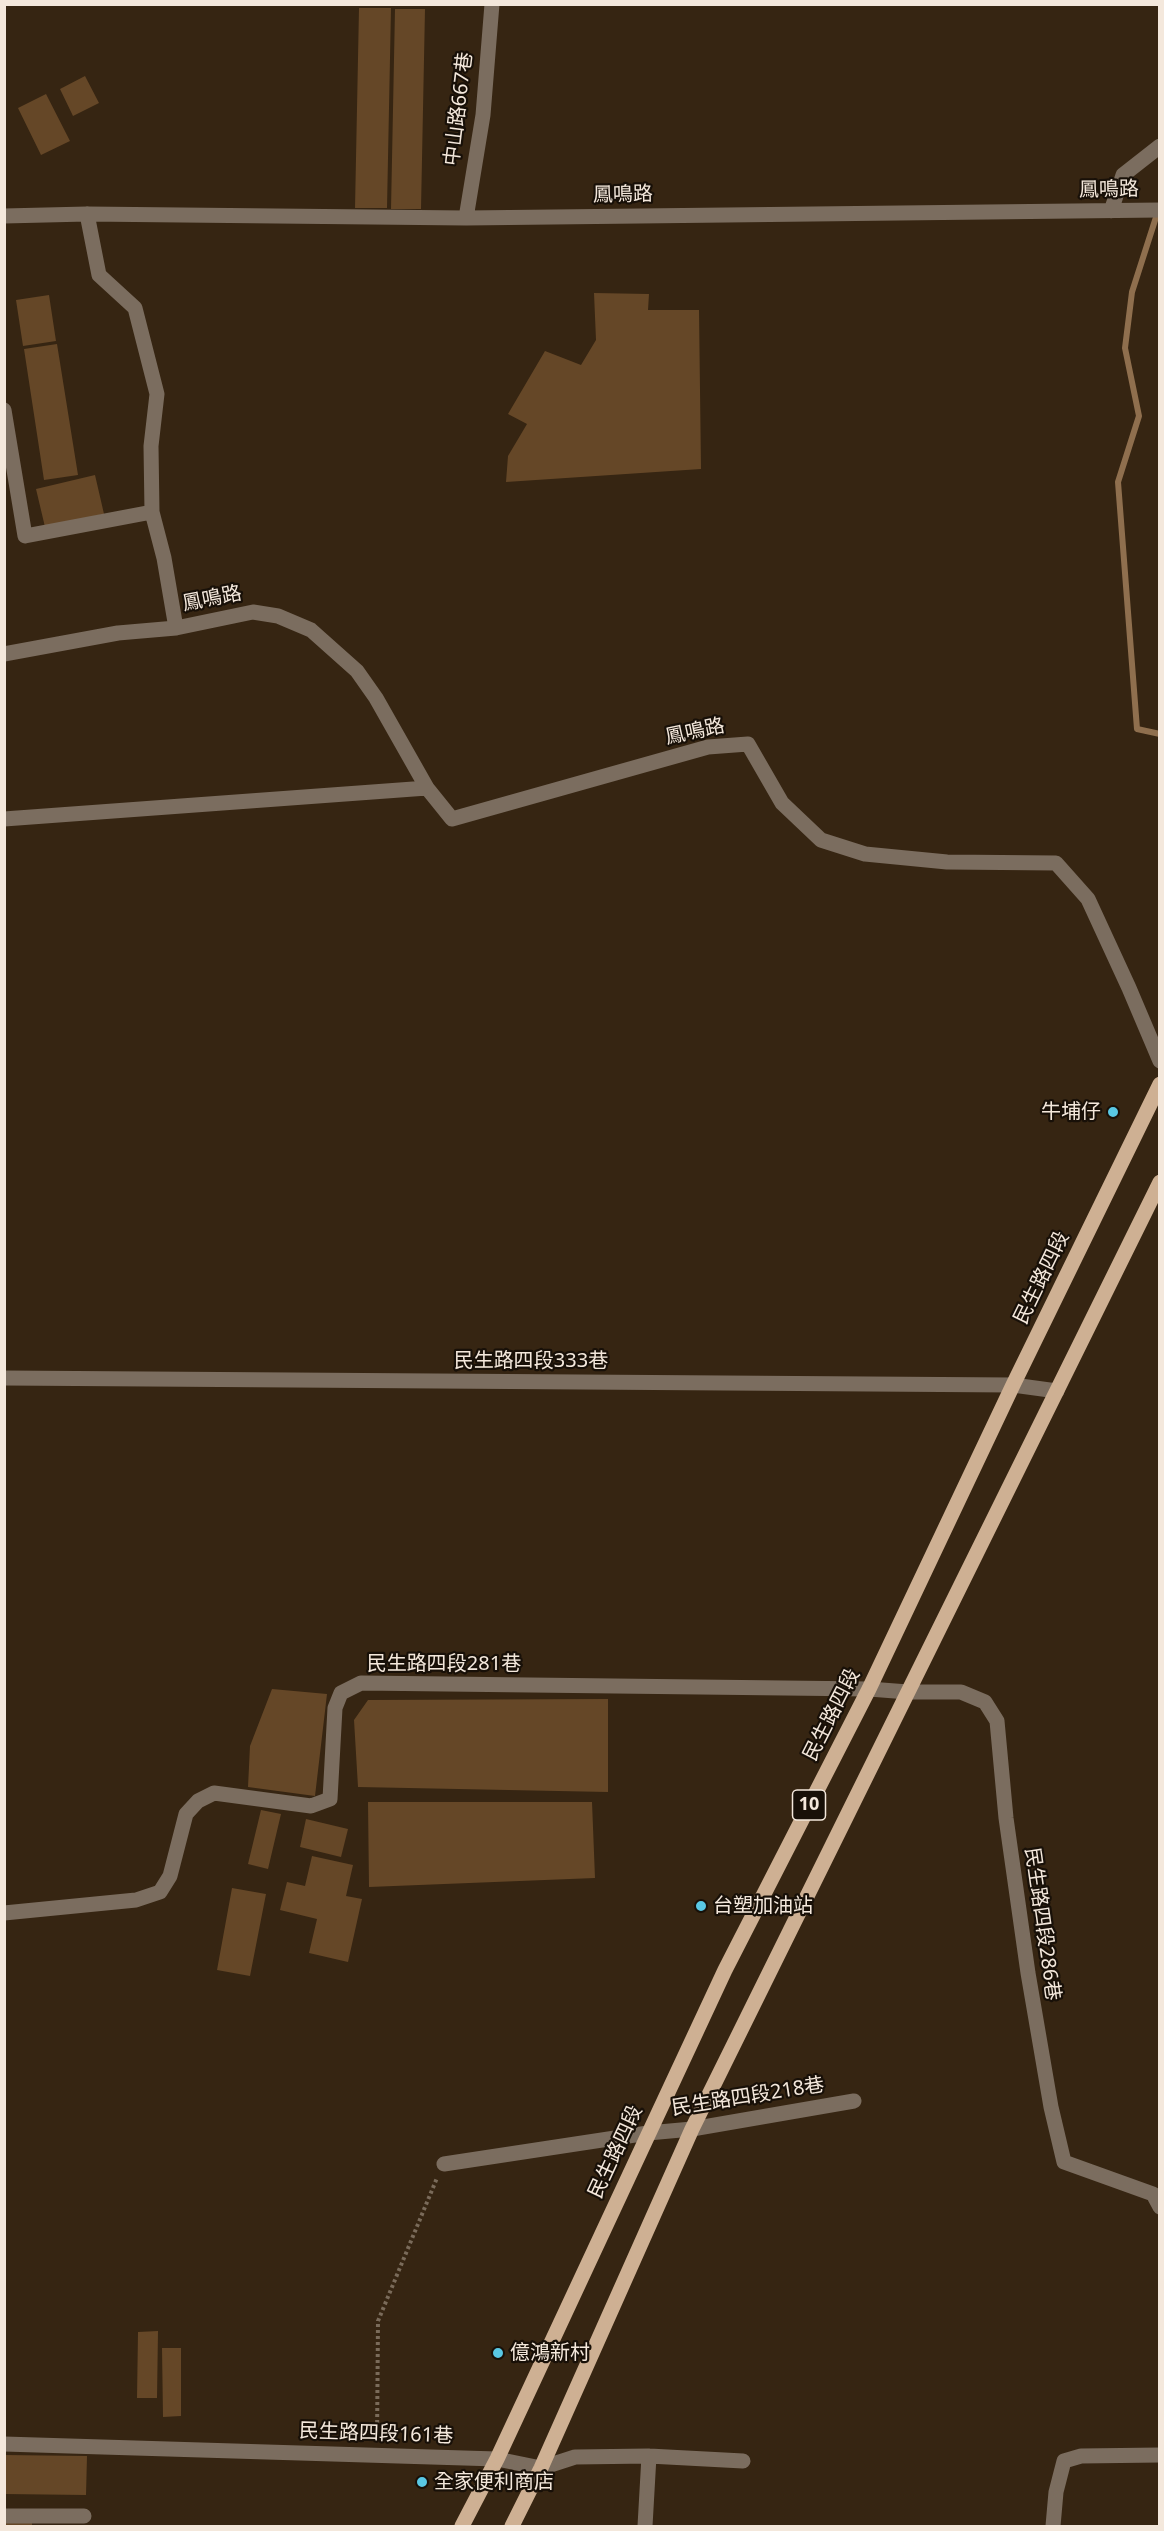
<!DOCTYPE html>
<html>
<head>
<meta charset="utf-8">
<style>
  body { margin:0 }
  #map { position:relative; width:1164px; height:2531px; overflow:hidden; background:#362512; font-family:"Noto Sans",sans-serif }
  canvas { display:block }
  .frame { position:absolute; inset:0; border:6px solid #f4e8dc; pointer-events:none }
</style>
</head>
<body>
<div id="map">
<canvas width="1164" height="2531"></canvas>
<div class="frame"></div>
</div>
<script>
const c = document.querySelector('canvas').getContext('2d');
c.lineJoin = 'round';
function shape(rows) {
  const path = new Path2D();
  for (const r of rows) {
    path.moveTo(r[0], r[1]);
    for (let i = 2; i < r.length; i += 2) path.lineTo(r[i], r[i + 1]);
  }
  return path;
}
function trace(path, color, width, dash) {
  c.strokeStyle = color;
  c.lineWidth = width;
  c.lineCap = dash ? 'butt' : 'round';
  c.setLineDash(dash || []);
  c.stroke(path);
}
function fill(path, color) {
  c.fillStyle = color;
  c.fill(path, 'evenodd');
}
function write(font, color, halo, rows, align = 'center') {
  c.font = font + ' "Noto Sans","Noto Sans TC",sans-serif';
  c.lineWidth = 4.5;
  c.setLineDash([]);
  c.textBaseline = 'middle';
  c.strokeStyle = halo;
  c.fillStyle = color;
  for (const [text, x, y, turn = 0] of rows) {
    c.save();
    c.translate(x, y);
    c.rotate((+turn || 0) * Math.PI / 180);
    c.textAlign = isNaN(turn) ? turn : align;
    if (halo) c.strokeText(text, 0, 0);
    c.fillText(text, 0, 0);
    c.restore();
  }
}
const stream = shape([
  [1158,211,1132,292,1125,348,1139,416,1118,482,1137,729,1160,734]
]);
const building = shape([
  [359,8,391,8,387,208,355,208],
  [395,9,425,9,421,209,391,209],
  [85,76,99,103,73,116,60,89],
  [46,94,70,141,41,155,18,108],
  [594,293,649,294,648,310,699,310,701,469,506,482,508,456,527,424,508,414,545,351,581,365,596,340],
  [49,295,56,341,23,346,16,300],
  [57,344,78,475,44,480,24,349],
  [95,475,104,514,45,527,36,489],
  [272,1689,327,1694,315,1796,248,1787,250,1746],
  [608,1699,608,1792,358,1787,354,1720,368,1700],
  [368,1802,592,1802,595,1878,369,1887],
  [261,1810,281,1814,268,1869,248,1864],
  [306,1819,348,1829,341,1857,300,1847],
  [312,1856,353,1865,346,1896,362,1899,348,1962,309,1953,317,1919,280,1910,287,1882,305,1886],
  [232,1888,266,1894,250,1976,217,1970],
  [158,2331,157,2398,137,2398,138,2332],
  [162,2348,181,2348,181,2416,163,2417],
  [4,2455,87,2456,86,2495,4,2494],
  [4,2521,32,2523,32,2526,4,2526]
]);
const path = shape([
  [377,2441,378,2321,437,2178]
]);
const minor = shape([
  [1111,211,1123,175,1160,146],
  [87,214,99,275,135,308,157,394,151,446,152,512,164,558,176,628],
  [4,216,87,214,466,218,1160,210],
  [466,218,483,115,492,4],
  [4,410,25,536,152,512],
  [4,654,118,633,176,628,253,612,278,616,311,630,357,671,376,698,427,788,452,819,708,747,748,744,782,803,821,840,865,854,947,862,1056,863,1088,899,1129,988,1160,1061],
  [4,819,427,788],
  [4,1378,1013,1385,1057,1391],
  [4,1913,136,1900,160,1892,170,1876,186,1814,198,1801,214,1793,311,1806,330,1799,335,1708,341,1693,361,1683,869,1689,908,1692,961,1692,985,1702,997,1721,1006,1818,1028,1973,1051,2107,1064,2162,1153,2194,1160,2207],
  [444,2164,648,2133,692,2129,854,2101],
  [4,2444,497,2459,541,2468,575,2457,649,2456,743,2461],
  [4,2516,84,2516],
  [645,2526,649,2456],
  [1053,2526,1056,2492,1064,2461,1081,2456,1160,2455]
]);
const major = shape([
  [462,2526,497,2459,725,1970,869,1689,1013,1385,1160,1084],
  [512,2526,541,2468,692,2129,1160,1182]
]);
const markers = [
  [1113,1112,6,"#59c8e4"],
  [701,1906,6,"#59c8e4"],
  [498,2353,6,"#59c8e4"],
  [422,2482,6,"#59c8e4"]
];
const shields = [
  [809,1805,33]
];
const shieldNames = [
  ["10",809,1805]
];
const streetNames = [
  ["中山路667巷",459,109,-83],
  ["鳳鳴路",1109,190,-1],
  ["鳳鳴路",623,195,-1],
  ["鳳鳴路",212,599,-11],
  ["鳳鳴路",695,732,-12],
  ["民生路四段",1042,1278,-64],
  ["民生路四段333巷",531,1361],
  ["民生路四段281巷",444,1664],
  ["民生路四段",832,1715,-63],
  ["民生路四段286巷",1042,1924,82],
  ["民生路四段218巷",748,2097,-9],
  ["民生路四段",616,2152,-65],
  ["民生路四段161巷",376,2434,2]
];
const poiNames = [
  ["牛埔仔",1101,1112,"right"],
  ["台塑加油站",713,1906],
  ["億鴻新村",510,2353],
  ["全家便利商店",434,2482]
];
trace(stream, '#8f6f4e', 6);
fill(building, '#654727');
trace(path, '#7a6b5a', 4, [3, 3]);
trace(minor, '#7b6d5f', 15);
trace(major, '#ceb093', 15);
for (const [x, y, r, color] of markers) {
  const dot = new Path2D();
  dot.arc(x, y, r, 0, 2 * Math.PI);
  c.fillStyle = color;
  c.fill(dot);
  trace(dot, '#181008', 2);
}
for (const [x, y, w] of shields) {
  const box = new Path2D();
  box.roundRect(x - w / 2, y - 15, w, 30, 4.5);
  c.fillStyle = '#181008';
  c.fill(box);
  trace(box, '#f4e8dc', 1.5);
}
write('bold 18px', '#f4e8dc', null, shieldNames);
write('20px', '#f4e8dc', '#181008', streetNames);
write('20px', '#f4e8dc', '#181008', poiNames, 'left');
</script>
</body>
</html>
